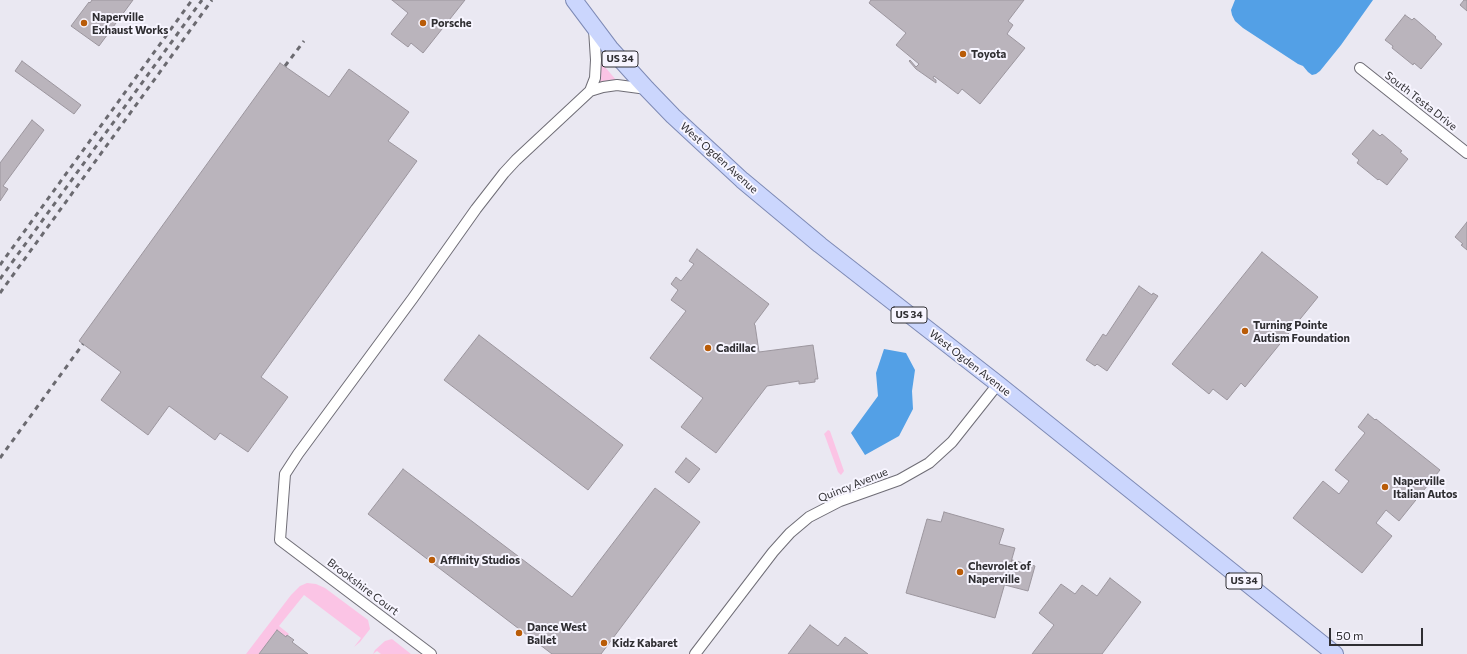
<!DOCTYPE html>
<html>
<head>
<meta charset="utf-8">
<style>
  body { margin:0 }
  #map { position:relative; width:1467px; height:654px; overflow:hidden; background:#eae8f2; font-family:Commissioner,sans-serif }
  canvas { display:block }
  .scale { position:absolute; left:1329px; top:628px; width:94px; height:18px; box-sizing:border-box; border:2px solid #2f2e32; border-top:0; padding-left:5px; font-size:12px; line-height:14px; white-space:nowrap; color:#2f2e32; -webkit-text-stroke:3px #f7f5ff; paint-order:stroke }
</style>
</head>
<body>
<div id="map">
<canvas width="1467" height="654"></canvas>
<div class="scale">50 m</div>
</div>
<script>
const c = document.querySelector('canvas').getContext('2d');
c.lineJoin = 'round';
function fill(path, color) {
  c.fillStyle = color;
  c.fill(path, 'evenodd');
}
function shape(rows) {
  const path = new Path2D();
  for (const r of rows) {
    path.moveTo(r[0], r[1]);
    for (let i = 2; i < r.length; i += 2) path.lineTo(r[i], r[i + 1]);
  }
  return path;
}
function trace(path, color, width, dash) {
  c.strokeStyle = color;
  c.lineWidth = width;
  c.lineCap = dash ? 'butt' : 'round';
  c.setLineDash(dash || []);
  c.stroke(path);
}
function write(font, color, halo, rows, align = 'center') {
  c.font = font + ' Commissioner,sans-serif';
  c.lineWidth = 4;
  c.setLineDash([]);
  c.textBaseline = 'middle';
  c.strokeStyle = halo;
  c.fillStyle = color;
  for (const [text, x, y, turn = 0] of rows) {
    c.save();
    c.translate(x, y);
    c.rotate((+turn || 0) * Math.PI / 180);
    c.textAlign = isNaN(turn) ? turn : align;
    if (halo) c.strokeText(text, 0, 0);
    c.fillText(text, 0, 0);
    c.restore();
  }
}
const green = shape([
  [599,60,617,81,610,81,596,86],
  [828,430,830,431,844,471,841,475,838,472,825,436,824,434],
  [307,583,316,584,325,588,368,620,370,629,360,642,354,647,361,638,304,595,279,626,289,634,286,637,277,630,259,654,246,654,291,595,300,586],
  [392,639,411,654,381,654,377,651,373,654,375,650,385,641]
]);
const water = shape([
  [1235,0,1373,0,1341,45,1320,71,1316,74,1312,75,1308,72,1303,66,1298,64,1243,28,1235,21,1232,15,1231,10],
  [884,349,906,353,915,370,912,391,913,409,899,436,865,455,851,433,878,396,876,373]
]);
const building = shape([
  [92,0,133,0,99,46,71,26,89,2,90,3,92,0],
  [392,0,465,0,423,53,411,43,408,47,391,34,408,13,392,0],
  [871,0,1024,0,1008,21,1013,25,1007,34,1025,48,980,104,962,89,958,94,934,76,933,78,936,80,936,83,916,69,909,61,910,60,916,67,919,64,896,45,906,33,869,3,871,0],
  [1464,0,1467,0,1467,11,1460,5,1464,0],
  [1405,15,1412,20,1414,18,1436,37,1435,38,1442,44,1421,69,1414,63,1413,65,1392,48,1393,46,1385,40,1405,15],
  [22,61,81,105,74,114,15,71,22,61],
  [280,63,329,97,349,69,409,112,388,141,417,161,261,377,288,397,248,452,220,433,215,440,169,406,148,435,101,400,121,372,79,341,280,63],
  [32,120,44,130,3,186,8,189,0,201,0,163,32,120],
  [1373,130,1380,136,1382,134,1402,151,1400,152,1408,159,1387,185,1379,179,1378,180,1357,163,1359,160,1352,154,1373,130],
  [1467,222,1467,250,1461,245,1463,244,1455,237,1467,222],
  [697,249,769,304,754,324,755,325,759,352,813,345,818,379,815,379,815,382,799,384,799,381,767,386,716,453,681,427,703,398,650,358,686,311,671,300,678,290,671,284,676,277,681,281,694,264,689,261,697,249],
  [1262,252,1318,297,1245,387,1241,383,1227,400,1213,389,1209,394,1172,364,1262,252],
  [1139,286,1152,295,1153,293,1158,296,1107,371,1097,364,1095,366,1086,360,1103,334,1106,336,1139,286],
  [479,335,623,445,588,490,444,380,479,335],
  [1368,414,1375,420,1376,419,1440,470,1399,521,1386,510,1376,523,1392,536,1362,573,1293,518,1323,481,1339,494,1349,481,1335,470,1365,433,1358,427,1368,414],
  [686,458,700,469,689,483,675,472,686,458],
  [403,469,572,597,655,488,700,522,601,654,552,654,368,514,403,469],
  [944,512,1004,529,999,544,1015,548,995,618,906,593,927,519,941,522,944,512],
  [1012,560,1035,566,1028,591,1005,585,1012,560],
  [1110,578,1141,602,1102,654,1032,654,1054,625,1039,613,1061,584,1075,594,1082,585,1097,596,1110,578],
  [810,625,838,646,845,637,868,654,788,654,810,625],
  [277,630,286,637,287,635,294,640,292,642,308,654,259,654,277,630]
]);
const street = shape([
  [1360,68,1467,153],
  [590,91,595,78,596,60,594,29],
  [431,654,280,540,285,474,298,454,413,298,476,209,504,173,516,160,590,91,603,87,617,85,647,89],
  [695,654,773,552,790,533,809,517,840,501,899,480,929,463,952,442,998,384]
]);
const primary = shape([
  [574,0,610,48,647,89,673,116,742,180,820,245,998,384,1335,654]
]);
const rail = shape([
  [285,66,304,41],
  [0,265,192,0],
  [0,279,202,0],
  [0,293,212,0],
  [0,458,83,344]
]);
const markers = [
  [84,23,4,"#b95c08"],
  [423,23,4,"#b95c08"],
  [963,54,4,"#b95c08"],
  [1245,331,4,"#b95c08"],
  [708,348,4,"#b95c08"],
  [1385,487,4,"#b95c08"],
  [432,560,4,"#b95c08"],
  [960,572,4,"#b95c08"],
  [519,633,4,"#b95c08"],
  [604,643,4,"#b95c08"]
];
const shields = [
  [620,59,36],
  [909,315,36],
  [1244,581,36]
];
const shieldNames = [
  ["US 34",620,59],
  ["US 34",909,315],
  ["US 34",1244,581]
];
const poiNames = [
  ["Naperville",92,17],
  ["Exhaust Works",92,30],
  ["Porsche",431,23],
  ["Toyota",971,54],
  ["Turning Pointe",1253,325],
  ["Autism Foundation",1253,338],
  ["Cadillac",716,348],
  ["Naperville",1393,481],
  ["Italian Autos",1393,494],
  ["Affinity Studios",440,560],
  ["Chevrolet of",968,566],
  ["Naperville",968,579],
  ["Dance West",527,627],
  ["Ballet",527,640],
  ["Kidz Kabaret",612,643]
];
const streetNames = [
  ["South Testa Drive",1421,101,38],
  ["West Ogden Avenue",719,158,42],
  ["West Ogden Avenue",970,363,38],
  ["Quincy Avenue",853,485,-22],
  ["Brookshire Court",363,587,37]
];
fill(green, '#fbc4e5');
fill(water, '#53a0e6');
fill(building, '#bab4bc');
trace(building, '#9c969e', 1);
trace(street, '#6f6d76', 12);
trace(primary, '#7e8ab5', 18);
trace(street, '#fff', 10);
trace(primary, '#cbd6fd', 16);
trace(rail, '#6b6a70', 3, [5, 5]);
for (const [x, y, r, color] of markers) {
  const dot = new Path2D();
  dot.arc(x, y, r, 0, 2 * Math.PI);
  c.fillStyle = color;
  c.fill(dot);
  trace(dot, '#f7f5ff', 1.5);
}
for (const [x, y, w] of shields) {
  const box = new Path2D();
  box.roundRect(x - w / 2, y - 8, w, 16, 3);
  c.fillStyle = '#f7f5ff';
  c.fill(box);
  trace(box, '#2f2e32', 1);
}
write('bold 10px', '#2f2e32', null, shieldNames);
write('bold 11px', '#2f2e32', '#f7f5ff', poiNames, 'left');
write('11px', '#2f2e32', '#f7f5ff', streetNames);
</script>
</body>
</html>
